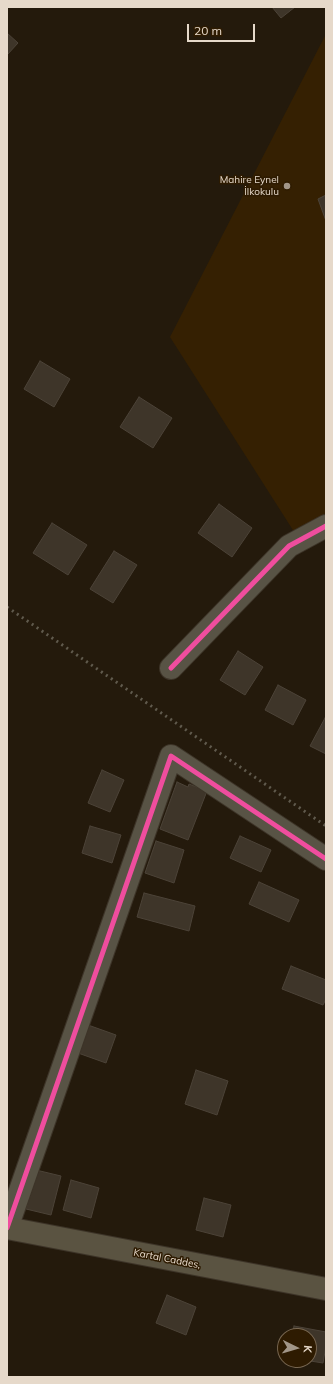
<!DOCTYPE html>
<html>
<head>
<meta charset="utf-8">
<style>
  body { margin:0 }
  #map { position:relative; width:333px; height:1384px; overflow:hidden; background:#241a0c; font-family:Mulish,sans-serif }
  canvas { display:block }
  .frame { position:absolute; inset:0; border:8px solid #e6d9ca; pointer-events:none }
  .north { position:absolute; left:277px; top:1328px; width:40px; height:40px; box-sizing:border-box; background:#2e1b01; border:1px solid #786751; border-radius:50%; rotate:95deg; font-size:11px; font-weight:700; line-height:16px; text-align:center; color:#e6d9ca }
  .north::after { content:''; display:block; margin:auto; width:14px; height:18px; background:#a29688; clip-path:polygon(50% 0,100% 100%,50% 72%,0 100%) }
  .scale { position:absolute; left:187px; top:24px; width:68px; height:18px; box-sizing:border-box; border:2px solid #e6d9ca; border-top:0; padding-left:5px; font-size:12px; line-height:14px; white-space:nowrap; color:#e6d9ca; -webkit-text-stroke:3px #2e1b01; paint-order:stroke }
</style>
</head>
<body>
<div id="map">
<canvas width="333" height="1384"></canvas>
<div class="frame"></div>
<div class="north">K</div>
<div class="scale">20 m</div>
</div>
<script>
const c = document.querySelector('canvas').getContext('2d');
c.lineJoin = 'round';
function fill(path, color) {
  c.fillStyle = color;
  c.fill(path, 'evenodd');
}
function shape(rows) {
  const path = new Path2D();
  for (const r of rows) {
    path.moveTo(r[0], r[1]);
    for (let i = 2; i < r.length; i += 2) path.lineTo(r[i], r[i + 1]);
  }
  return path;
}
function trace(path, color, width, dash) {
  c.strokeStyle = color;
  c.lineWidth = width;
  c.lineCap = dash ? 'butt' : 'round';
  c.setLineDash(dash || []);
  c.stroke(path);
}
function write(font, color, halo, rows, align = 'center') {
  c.font = font + ' Mulish,sans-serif';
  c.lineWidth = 3;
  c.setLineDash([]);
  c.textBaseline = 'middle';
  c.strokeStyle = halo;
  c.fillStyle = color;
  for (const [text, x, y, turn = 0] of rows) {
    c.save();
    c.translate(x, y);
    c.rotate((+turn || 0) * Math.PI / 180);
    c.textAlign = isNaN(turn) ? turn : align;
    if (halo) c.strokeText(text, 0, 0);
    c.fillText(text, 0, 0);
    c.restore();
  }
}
const built = shape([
  [326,34,326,520,298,538,170,337]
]);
const building = shape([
  [272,7,295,7,281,18,272,7],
  [7,33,18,43,7,55,7,33],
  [326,195,326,221,318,199,326,195],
  [40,361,70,379,54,407,24,389,40,361],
  [139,397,172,418,153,448,120,427,139,397],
  [219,504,252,528,232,557,198,533,219,504],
  [52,523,87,545,68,575,33,553,52,523],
  [114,551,137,565,113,603,90,589,114,551],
  [238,651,263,667,245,695,220,680,238,651],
  [278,685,306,700,293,725,265,710,278,685],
  [325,718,326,719,326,754,310,746,325,718],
  [102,770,124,780,110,812,88,803,102,770],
  [177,782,188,787,189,784,207,791,188,840,160,829,177,782],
  [90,826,121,835,112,863,82,853,90,826],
  [240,836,271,850,261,872,230,858,240,836],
  [156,841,184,850,174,883,145,873,156,841],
  [259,882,299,900,289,922,249,904,259,882],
  [144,893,195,906,189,931,137,917,144,893],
  [291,966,326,980,326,999,323,1005,282,989,291,966],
  [88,1025,116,1035,106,1063,78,1053,88,1025],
  [196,1070,228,1081,217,1115,185,1104,196,1070],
  [36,1170,61,1176,51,1215,26,1209,36,1170],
  [71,1180,99,1188,91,1218,63,1210,71,1180],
  [204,1198,231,1205,223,1237,196,1230,204,1198],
  [167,1295,196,1307,186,1335,156,1323,167,1295],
  [294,1326,326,1332,326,1346,323,1363,304,1360,309,1360,309,1336,292,1336,294,1326]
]);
const minor = shape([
  [171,668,289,546,326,526],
  [7,1228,171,756,326,859]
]);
const major = shape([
  [7,1228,326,1289]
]);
const rail = shape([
  [7,607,326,826]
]);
const cycleway = shape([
  [171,668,289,546,326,526],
  [7,1228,171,756,326,859]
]);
const markers = [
  [287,186,4,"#a29688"]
];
const poiNames = [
  ["Mahire Eynel",279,180],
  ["İlkokulu",279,192]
];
const streetNames = [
  ["Kartal Caddes,",167,1259,11]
];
fill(built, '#352002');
fill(building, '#3e3529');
trace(building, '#4c4338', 1);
trace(minor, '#3d3428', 24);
trace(major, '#3d3428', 24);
trace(minor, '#585345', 22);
trace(major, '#5a5341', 22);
trace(rail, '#605a4d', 3, [2, 4]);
trace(cycleway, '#ef4d9e', 5);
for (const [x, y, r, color] of markers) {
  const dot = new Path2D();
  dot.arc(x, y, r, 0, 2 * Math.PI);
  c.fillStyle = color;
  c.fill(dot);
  trace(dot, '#2e1b01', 1.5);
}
write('10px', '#e6d9ca', '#2e1b01', poiNames, 'right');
write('10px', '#e6d9ca', '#2e1b01', streetNames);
</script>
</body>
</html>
